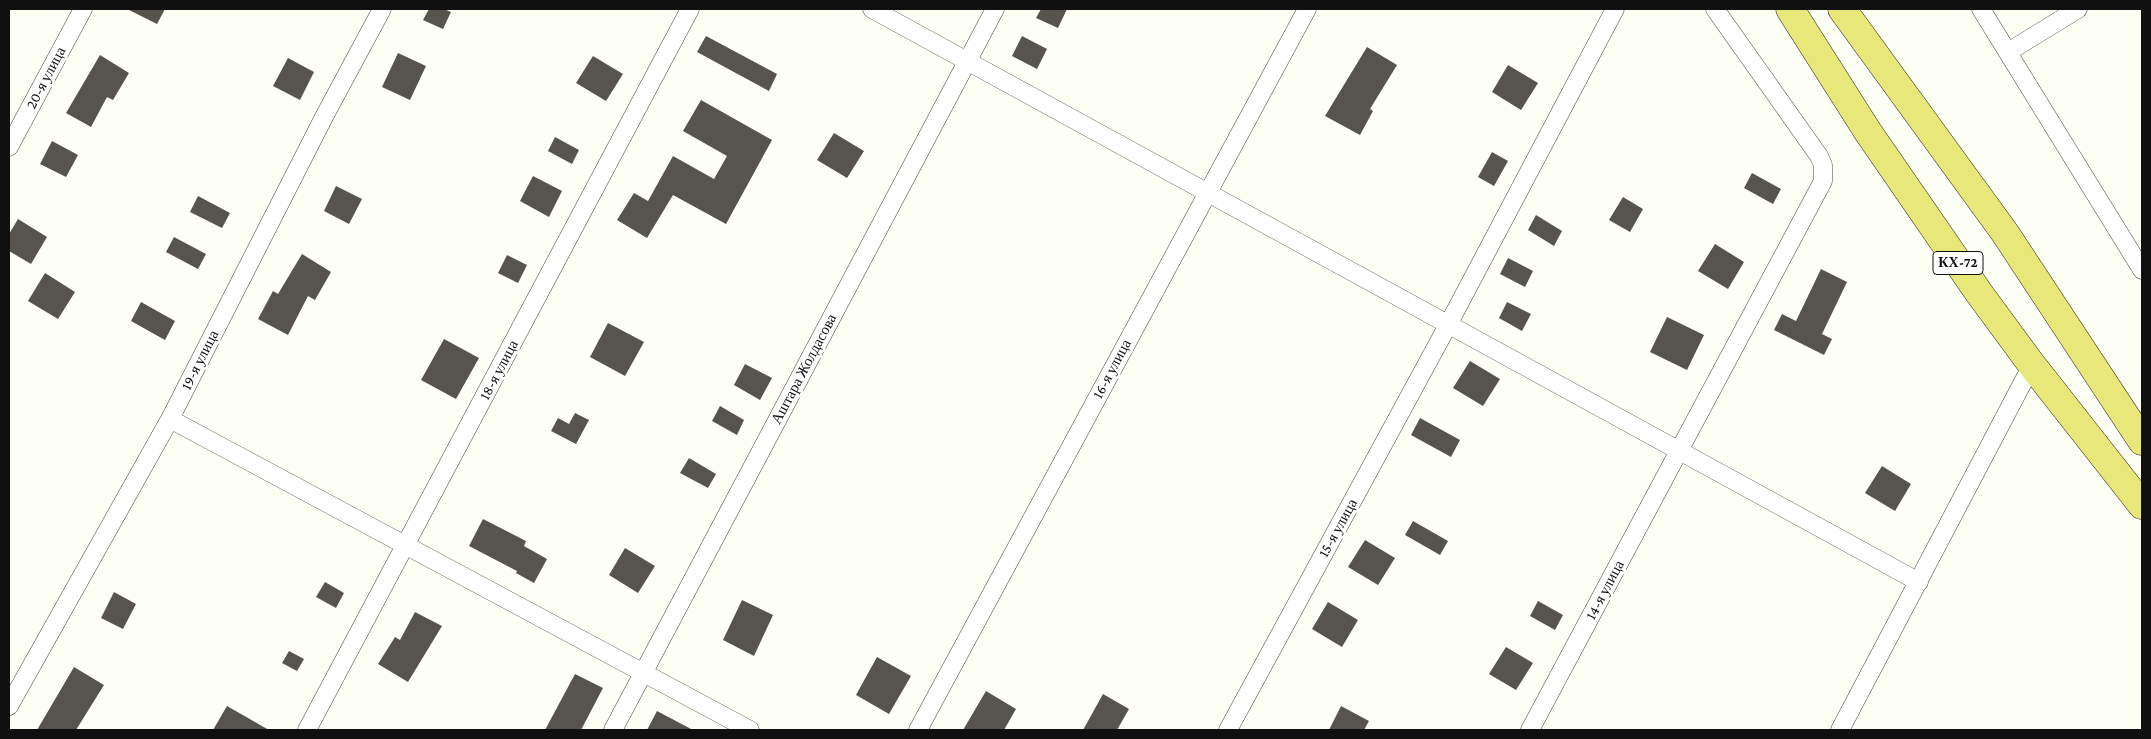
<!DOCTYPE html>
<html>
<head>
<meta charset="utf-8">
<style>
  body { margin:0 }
  #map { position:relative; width:2151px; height:739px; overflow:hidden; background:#fdfef4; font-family:"Crimson Pro",serif }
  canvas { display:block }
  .frame { position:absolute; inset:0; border:10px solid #101010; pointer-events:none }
</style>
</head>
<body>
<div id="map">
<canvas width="2151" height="739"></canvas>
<div class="frame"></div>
</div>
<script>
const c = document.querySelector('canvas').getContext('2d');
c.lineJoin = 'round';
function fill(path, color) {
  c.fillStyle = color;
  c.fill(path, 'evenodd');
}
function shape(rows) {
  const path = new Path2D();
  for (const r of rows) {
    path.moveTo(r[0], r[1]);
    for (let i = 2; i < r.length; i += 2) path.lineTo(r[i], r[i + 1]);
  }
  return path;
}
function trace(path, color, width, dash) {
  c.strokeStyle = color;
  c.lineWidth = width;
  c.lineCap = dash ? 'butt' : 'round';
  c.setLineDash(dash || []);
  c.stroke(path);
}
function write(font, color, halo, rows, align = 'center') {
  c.font = font + ' "Crimson Pro",serif';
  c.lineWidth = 5;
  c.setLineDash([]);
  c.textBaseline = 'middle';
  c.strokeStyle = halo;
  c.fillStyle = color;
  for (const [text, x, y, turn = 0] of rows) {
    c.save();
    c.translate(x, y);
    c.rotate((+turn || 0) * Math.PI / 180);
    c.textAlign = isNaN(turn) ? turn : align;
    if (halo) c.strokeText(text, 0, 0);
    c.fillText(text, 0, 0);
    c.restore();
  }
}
const building = shape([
  [127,9,165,9,157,24],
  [429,9,444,9,451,12,443,29,423,20],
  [1041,9,1067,9,1058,28,1036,18],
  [706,36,777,74,769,91,697,52],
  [1022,36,1047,49,1037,69,1012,56],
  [1367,47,1397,65,1370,109,1373,111,1360,135,1325,116],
  [398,53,426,66,410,100,382,87],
  [100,55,129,73,113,100,107,97,91,127,66,113],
  [593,56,623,74,606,101,576,83],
  [288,58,314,72,300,100,273,86],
  [1508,65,1538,83,1521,110,1492,92],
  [701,100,772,140,726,224,673,195,647,238,617,220,634,193,648,201,673,156,714,179,727,156,683,131],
  [834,133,864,151,847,178,817,160],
  [555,137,579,150,572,164,548,151],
  [52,141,78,155,66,177,40,164],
  [1492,152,1508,161,1494,186,1478,177],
  [1752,173,1781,189,1773,204,1744,188],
  [533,176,562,191,549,217,520,201],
  [336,186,362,199,349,224,324,211],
  [198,196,230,213,222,228,190,212],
  [1623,197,1643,209,1630,232,1609,220],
  [1536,215,1562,231,1554,246,1528,230],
  [18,219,47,237,31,264,9,251,9,234],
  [174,237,206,254,198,269,166,252],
  [1715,244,1744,262,1728,289,1698,271],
  [302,254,331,272,315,300,308,296,288,335,258,319,273,291,278,294],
  [507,255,527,265,518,283,498,273],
  [1508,258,1533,271,1525,287,1500,274],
  [1821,269,1847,282,1822,334,1832,339,1824,355,1774,330,1782,314,1796,321],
  [45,273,75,292,58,319,28,301],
  [141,302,175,321,165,340,131,321],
  [1507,302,1531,314,1522,331,1499,318],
  [1667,317,1704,335,1687,370,1650,352],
  [608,323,644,342,625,376,590,357],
  [444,339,479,358,456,399,421,380],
  [1470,361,1500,379,1483,406,1453,388],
  [745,364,772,378,760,400,734,385],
  [720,406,744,420,737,435,712,421],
  [575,413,589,420,576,444,551,431,558,418,569,424],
  [1420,418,1460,440,1451,457,1411,435],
  [689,458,716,474,708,488,680,473],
  [1882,466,1911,484,1895,511,1865,493],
  [483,519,526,541,524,546,547,559,534,583,516,573,517,571,469,546],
  [1413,521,1448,541,1440,555,1405,535],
  [1365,540,1395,558,1378,585,1348,567],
  [625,548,655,566,638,593,609,575],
  [325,582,344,593,336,608,316,597],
  [114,592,136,604,123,629,101,618],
  [742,600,773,615,754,656,723,640],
  [1538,601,1563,615,1555,630,1530,616],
  [1328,602,1358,620,1342,647,1312,629],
  [415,612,442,626,408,682,378,664,395,637,400,640],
  [1506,647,1533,663,1516,690,1489,674],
  [289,651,304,659,297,671,282,663],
  [877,657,911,676,889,714,856,695],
  [74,667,104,685,76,730,37,730],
  [575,674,603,688,581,730,545,730],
  [986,691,1016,709,1004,730,963,730],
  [1103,694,1129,709,1117,730,1083,730],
  [227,706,269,730,213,730],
  [1341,706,1369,721,1364,730,1329,730],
  [657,711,693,730,647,730]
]);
const street = shape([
  [872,9,1919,582],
  [1981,9,2142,270],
  [2008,52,2078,9],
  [9,147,83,9],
  [170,419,750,730],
  [9,706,170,419,325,115,382,9],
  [307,730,690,9],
  [613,730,995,9],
  [918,730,1307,9],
  [1228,730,1448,325,1615,9],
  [1530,730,1823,181,1823,165,1819,156,1715,9],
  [1840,730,2032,365]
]);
const primary = shape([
  [1790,9,1868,132,1979,293,2032,365,2142,505],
  [1842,9,2005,233,2142,441]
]);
const shields = [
  [1958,263,50]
];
const shieldNames = [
  ["КХ-72",1958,263]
];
const streetNames = [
  ["20-я улица",46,78,-62],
  ["19-я улица",200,360,-63],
  ["Аштара Жолдасова",804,369,-62],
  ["16-я улица",1112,369,-62],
  ["18-я улица",499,370,-62],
  ["15-я улица",1338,528,-61],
  ["14-я улица",1605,590,-62]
];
fill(building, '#57544e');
trace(street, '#434343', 19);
trace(primary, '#212121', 29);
trace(street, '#fff', 18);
trace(primary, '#e7e77a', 28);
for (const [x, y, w] of shields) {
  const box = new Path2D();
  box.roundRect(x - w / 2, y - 11.5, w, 23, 4);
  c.fillStyle = '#fff';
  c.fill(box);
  trace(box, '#101010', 1);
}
write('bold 14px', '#101010', null, shieldNames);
write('15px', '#101010', '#fff', streetNames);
</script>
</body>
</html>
